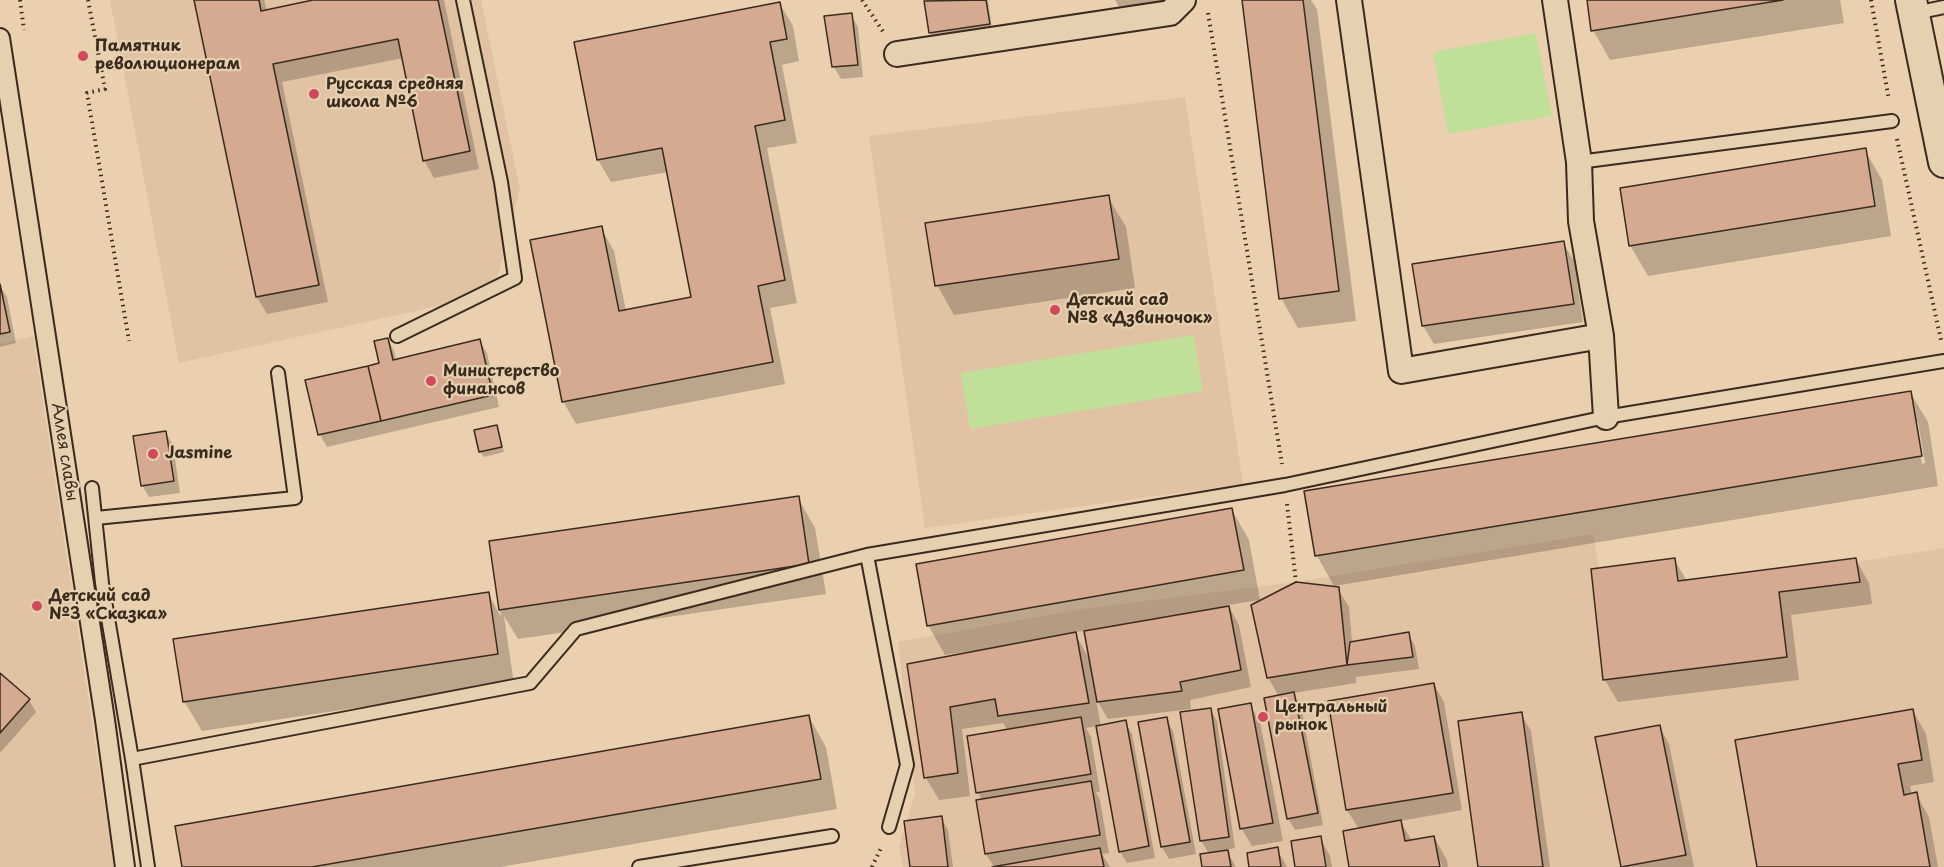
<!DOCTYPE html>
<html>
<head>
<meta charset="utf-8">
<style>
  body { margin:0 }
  canvas { display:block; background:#ead0af }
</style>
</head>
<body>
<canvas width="1944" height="867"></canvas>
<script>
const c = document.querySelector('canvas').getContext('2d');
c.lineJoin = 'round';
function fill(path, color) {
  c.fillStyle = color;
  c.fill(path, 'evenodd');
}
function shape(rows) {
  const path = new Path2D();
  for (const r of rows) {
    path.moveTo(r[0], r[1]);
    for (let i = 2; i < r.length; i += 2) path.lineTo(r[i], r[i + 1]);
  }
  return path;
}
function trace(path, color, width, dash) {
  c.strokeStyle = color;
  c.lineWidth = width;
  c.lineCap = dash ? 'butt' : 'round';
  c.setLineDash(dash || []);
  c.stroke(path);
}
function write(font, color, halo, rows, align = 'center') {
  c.font = font + ' "Playpen Sans",sans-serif';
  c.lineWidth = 4.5;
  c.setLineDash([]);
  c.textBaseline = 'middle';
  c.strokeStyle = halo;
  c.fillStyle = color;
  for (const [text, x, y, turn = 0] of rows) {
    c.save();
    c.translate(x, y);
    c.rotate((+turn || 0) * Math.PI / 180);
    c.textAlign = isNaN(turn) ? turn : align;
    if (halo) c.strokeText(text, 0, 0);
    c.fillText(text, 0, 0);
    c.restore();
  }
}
const built = shape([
  [110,0,481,0,520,189,493,294,179,363],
  [1185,97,1243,484,925,528,869,136],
  [33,336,114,867,0,867,0,344],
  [1593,534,1605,603,1944,548,1944,867,903,867,899,847,915,792,898,642,1081,609,1296,582]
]);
const green = shape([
  [1536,33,1552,116,1448,134,1433,52],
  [1194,335,1203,391,970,429,961,373]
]);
const shadow = shape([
  [196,0,264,0,267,11,323,0,444,0,479,169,434,178,424,160,403,58,282,82,328,302,267,314,257,297],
  [939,0,988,0,992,30,934,38,930,33,926,2],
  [1115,0,1176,0,1123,13],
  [1243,0,1311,0,1317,9,1356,321,1298,328,1281,298],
  [1588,0,1840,0,1844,23,1610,60,1593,30],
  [780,4,793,26,799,61,782,65,797,143,767,148,797,303,770,308,785,384,576,424,563,401,601,228,614,251,626,311,692,298,668,172,611,182,598,160],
  [851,15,858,27,863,77,841,79,834,67],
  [1865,150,1882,180,1891,236,1648,276,1630,245],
  [1108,197,1126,227,1135,288,954,315,937,285],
  [1563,243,1574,261,1583,322,1434,344,1423,326,1414,265],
  [0,286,7,297,16,343,0,347],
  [388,339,394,351,396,360,480,341,487,353,499,407,327,447,320,435,381,364],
  [1910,392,1928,422,1938,486,1334,586,1317,556,1306,492],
  [1915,422,1918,422,1925,463,1922,464],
  [496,426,499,432,504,452,484,457,480,452],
  [166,433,173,445,180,493,149,497,142,485],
  [798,498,815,528,826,594,518,639,504,616,514,684,202,731,184,701,488,593,501,617,491,543],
  [1232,510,1249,540,1260,600,1228,605,1239,625,1251,687,1190,700,1191,709,1108,719,1096,699,1101,727,1125,722,1132,734,1155,858,1127,863,1120,851,1097,726,1086,728,1091,737,1100,792,1096,792,1100,800,1109,853,1102,854,1110,867,994,867,986,854,982,800,978,793,1008,731,1003,723,962,729,970,796,939,800,926,778,966,655,965,652,945,655,928,625],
  [1085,631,1091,659,1090,660,1074,632],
  [1674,559,1687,581,1856,560,1869,583,1872,604,1791,615,1799,680,1618,702,1605,680],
  [1338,589,1349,607,1352,643,1408,634,1415,646,1419,669,1356,677,1356,683,1293,693,1301,706,1323,825,1295,830,1288,818,1279,697,1268,677],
  [0,675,29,700,36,712,0,753],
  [1434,685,1444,702,1462,810,1400,821,1412,841,1434,837,1447,860,1448,867,1442,867,1440,860,1437,860,1438,867,1351,867,1359,829,1347,810],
  [1250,705,1260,722,1283,841,1252,846,1242,829],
  [1210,709,1217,721,1235,848,1226,850,1236,867,1203,867,1209,854,1201,840],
  [1913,711,1926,734,1934,782,1910,786,1912,795,1916,794,1929,817,1938,867,1759,867],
  [1521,714,1531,731,1550,867,1480,867],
  [809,717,826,747,837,809,500,867,184,867],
  [1166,719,1173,731,1196,854,1169,859,1162,847],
  [1659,726,1669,744,1694,867,1622,867,1597,739],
  [941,818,948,830,953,867,912,867],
  [1320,838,1330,856,1332,867,1297,867],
  [1277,849,1287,867,1251,867]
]);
const building = shape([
  [194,0,259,0,261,11,313,0,438,0,470,151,423,161,398,39,273,64,319,285,256,297,194,0],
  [986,0,990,24,929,33,924,1,986,0],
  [1242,0,1303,0,1339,291,1279,299,1242,0],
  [1587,0,1783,0,1591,31,1587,0],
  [780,2,787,39,770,42,785,120,755,126,785,280,758,286,773,362,562,402,530,240,602,226,619,311,691,297,662,148,597,160,574,42,780,2],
  [852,13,858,65,832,67,824,16,852,13],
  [1866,148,1875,206,1629,246,1620,188,1866,148],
  [1109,195,1119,259,935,286,925,223,1109,195],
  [1564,241,1574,304,1422,326,1412,264,1564,241],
  [0,284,10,332,0,334,0,284],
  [388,338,393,360,480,339,493,395,381,421,368,366,379,363,374,341,388,338],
  [368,366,381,421,318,435,305,380,368,366],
  [1911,391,1922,456,1315,556,1304,491,1911,391],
  [497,425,502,447,479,452,474,430,497,425],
  [166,431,174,481,141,486,133,436,166,431],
  [799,496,809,564,499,610,489,541,799,496],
  [1232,508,1244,570,927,626,916,564,1232,508],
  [1675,558,1678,581,1856,558,1860,582,1779,592,1787,657,1603,680,1591,569,1675,558],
  [1296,582,1339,587,1347,665,1267,678,1251,605,1296,582],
  [489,592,498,654,183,702,173,639,489,592],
  [1229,606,1241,670,1180,682,1182,691,1097,702,1084,631,1229,606],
  [1076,632,1089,703,998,716,995,699,950,707,958,773,924,778,907,664,1076,632],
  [1409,632,1413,657,1347,665,1350,642,1409,632],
  [0,673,30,699,0,733,0,673],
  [1434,683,1453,793,1346,810,1328,701,1434,683],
  [1294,692,1318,813,1287,819,1264,698,1294,692],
  [1251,703,1273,823,1240,829,1218,709,1251,703],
  [1211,708,1229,837,1200,841,1180,712,1211,708],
  [1913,709,1922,760,1898,764,1904,795,1917,792,1930,867,1757,867,1735,740,1913,709],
  [1522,712,1543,867,1478,867,1458,721,1522,712],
  [809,715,821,779,312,867,182,867,175,826,809,715],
  [1081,717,1091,774,976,793,967,736,1081,717],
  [1167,717,1190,842,1161,847,1138,722,1167,717],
  [1126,720,1149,846,1119,852,1096,726,1126,720],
  [1660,725,1686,855,1621,867,1595,737,1660,725],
  [1091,781,1100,835,985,854,976,800,1091,781],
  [942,816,948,867,910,867,904,821,942,816],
  [1401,820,1405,841,1434,836,1440,867,1349,867,1343,831,1401,820],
  [1321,836,1326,867,1295,867,1291,841,1321,836],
  [1278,847,1281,867,1249,867,1247,853,1278,847],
  [1100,848,1104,867,992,867,1100,848],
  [1228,850,1231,867,1202,867,1200,854,1228,850]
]);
const path = shape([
  [20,0,24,30],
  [88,0,105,89,87,93,129,341],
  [862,0,884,33],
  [1871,0,1889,100],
  [1208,13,1282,464],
  [1897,139,1941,340],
  [1287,504,1296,582],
  [872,867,882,846]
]);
const service = shape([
  [1915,13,1944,7],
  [1579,162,1892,121],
  [397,336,515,278,501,182,463,0],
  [92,488,102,583,132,759,148,867],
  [96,518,295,498,278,373],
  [867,555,1285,485,1606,417,1944,361],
  [132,759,530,683,576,629,867,555,907,765,889,827],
  [639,867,832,836]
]);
const pedestrian = shape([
  [0,38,105,720,125,867]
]);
const minor = shape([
  [1349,0,1401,371,1601,336],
  [1555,0,1579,162,1581,221,1601,336,1606,417],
  [897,54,1170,13,1183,0]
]);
const tertiary = shape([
  [1911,0,1944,162]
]);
const markers = [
  [83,56,6,"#d1495b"],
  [314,94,6,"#d1495b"],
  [1055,310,6,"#d1495b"],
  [431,381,6,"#d1495b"],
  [153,454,6,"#d1495b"],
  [37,606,6,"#d1495b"],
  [1263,717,6,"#d1495b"]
];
const poiNames = [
  ["Памятник",95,47],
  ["революционерам",95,65],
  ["Русская средняя",326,85],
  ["школа №6",326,103],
  ["Детский сад",1067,301],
  ["№8 «Дзвиночок»",1067,319],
  ["Министерство",443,372],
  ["финансов",443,390],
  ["Jasmine",165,454],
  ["Детский сад",49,597],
  ["№3 «Сказка»",49,615],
  ["Центральный",1275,708],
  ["рынок",1275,726]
];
const streetNames = [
  ["Аллея славы",64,452,81]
];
fill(built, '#e1c2a3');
fill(green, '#c0e099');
fill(shadow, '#0003');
fill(building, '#d6aa90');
trace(building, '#3b2a1e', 1.5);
trace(service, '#3b2a1e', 16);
trace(pedestrian, '#3b2a1e', 22);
trace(minor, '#3b2a1e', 28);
trace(tertiary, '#3b2a1e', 34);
trace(path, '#3b2a1e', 4, [1.5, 4.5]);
trace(service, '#e5d1af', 12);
trace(pedestrian, '#e5d1af', 18);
trace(minor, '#e5d1af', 24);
trace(tertiary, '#e5d1af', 30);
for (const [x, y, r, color] of markers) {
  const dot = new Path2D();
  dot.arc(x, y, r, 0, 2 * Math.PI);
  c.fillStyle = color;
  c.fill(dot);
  trace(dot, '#e5d1af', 2);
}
write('bold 16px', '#3b2a1e', '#e5d1af', poiNames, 'left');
write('16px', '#3b2a1e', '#e5d1af', streetNames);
</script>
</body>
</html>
